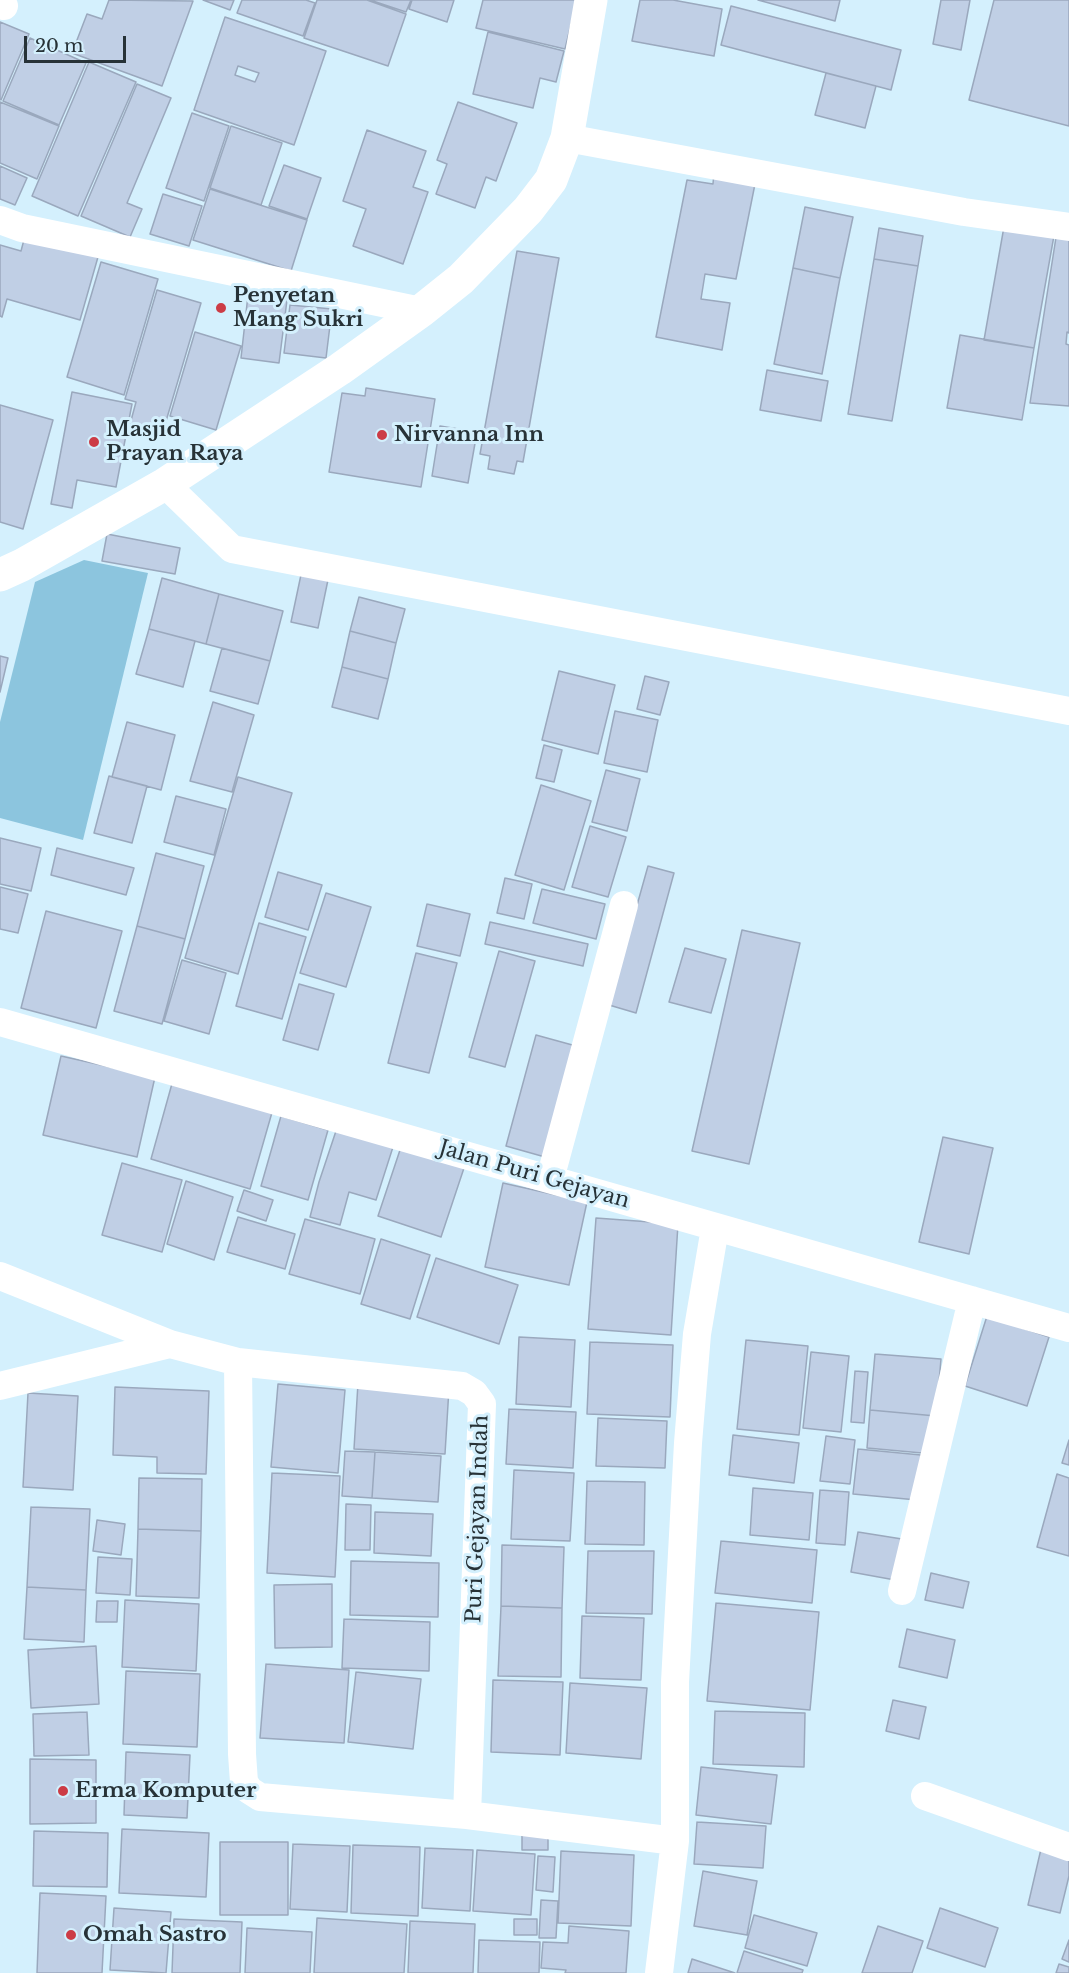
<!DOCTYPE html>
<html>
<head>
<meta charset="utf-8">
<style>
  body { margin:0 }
  #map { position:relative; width:1069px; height:1973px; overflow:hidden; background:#d4f0fd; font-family:"Libre Baskerville",serif }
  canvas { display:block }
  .scale { position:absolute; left:24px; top:36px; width:102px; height:27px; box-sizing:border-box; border:3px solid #273237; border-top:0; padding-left:8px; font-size:18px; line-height:21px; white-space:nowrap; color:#273237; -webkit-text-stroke:4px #d4f0fd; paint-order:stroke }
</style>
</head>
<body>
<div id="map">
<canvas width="1069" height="1973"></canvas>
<div class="scale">20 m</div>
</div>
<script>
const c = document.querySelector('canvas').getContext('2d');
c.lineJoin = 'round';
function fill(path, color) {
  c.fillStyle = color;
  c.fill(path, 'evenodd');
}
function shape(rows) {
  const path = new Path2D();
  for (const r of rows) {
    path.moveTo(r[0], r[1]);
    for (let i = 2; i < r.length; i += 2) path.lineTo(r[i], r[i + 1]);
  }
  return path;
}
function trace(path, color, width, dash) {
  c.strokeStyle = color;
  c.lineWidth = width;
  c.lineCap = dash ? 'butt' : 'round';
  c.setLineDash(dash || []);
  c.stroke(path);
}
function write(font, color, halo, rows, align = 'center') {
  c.font = font + ' "Libre Baskerville",serif';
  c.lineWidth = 6;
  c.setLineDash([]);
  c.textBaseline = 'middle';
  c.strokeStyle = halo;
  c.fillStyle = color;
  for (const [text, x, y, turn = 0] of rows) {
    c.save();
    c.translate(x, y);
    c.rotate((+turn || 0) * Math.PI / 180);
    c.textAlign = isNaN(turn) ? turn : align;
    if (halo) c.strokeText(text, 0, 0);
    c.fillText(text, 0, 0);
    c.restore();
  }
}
const green = shape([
  [84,560,148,573,83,840,0,818,0,722,35,582]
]);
const building = shape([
  [109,0,193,1,162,86,72,53,87,14,102,19,109,0],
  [203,0,234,0,230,10,203,0],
  [242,0,306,0,315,3,303,36,237,13,242,0],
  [317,0,367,0,406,14,388,66,304,38,317,0],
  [370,0,411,0,406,12,370,0],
  [412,0,454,0,447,22,409,9,412,0],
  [483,0,577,0,565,49,476,28,483,0],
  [640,0,673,0,722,9,714,56,632,41,640,0],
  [758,0,840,0,835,21,758,0],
  [941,0,970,0,961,50,933,44,941,0],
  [994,0,1069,0,1069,126,969,100,994,0],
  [731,6,901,50,891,90,721,45,731,6],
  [225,17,326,51,294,145,194,110,225,17],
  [238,66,259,73,255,82,235,75,238,66],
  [0,22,29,34,1,100,0,99,0,22],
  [488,32,564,51,556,82,540,78,533,108,473,94,488,32],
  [30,38,86,63,59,125,3,101,30,38],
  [89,62,136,82,78,216,32,196,89,62],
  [826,73,876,86,865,128,815,115,826,73],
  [137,84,171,98,127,203,142,209,130,237,81,216,137,84],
  [0,102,59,126,37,179,0,163,0,102],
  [458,102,517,123,496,181,486,177,475,208,436,194,447,164,437,160,458,102],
  [192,113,229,126,204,201,166,188,192,113],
  [231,126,282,143,261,205,210,188,231,126],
  [367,130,426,151,413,187,428,192,403,264,353,246,366,209,343,201,367,130],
  [284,165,321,178,307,219,269,206,284,165],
  [0,166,27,178,15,205,0,199,0,166],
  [714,172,756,179,736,279,705,274,701,299,730,303,722,350,656,337,687,180,713,184,714,172],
  [210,189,307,220,291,271,193,240,210,189],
  [163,194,202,206,189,246,150,234,163,194],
  [805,207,853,217,840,278,793,268,805,207],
  [1005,221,1055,230,1034,348,984,340,1005,221],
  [879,228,923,236,918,266,874,259,879,228],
  [1057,231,1069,233,1069,333,1067,332,1066,344,1069,345,1069,406,1030,403,1057,231],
  [25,236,98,257,80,320,7,299,2,317,0,316,0,245,21,251,25,236],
  [517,251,559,258,523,462,517,461,514,474,488,469,490,456,480,454,517,251],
  [874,259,918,266,892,421,848,414,874,259],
  [101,262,158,279,124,395,67,377,101,262],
  [793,268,840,278,822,374,774,364,793,268],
  [157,290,201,303,161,438,129,428,136,402,125,399,157,290],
  [248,295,287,300,279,363,241,358,248,295],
  [290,305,332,309,326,358,284,353,290,305],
  [195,332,241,346,216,430,170,416,195,332],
  [960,335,1034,348,1022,420,947,408,960,335],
  [767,370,828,381,821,421,760,410,767,370],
  [366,388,435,399,421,487,329,472,342,393,365,396,366,388],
  [72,392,132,404,116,487,77,480,72,508,51,504,72,392],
  [0,405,53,420,23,529,0,522,0,405],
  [440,426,477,432,468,483,432,476,440,426],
  [107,534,180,548,175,574,102,561,107,534],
  [302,570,329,575,318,628,291,622,302,570],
  [162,578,219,594,206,644,149,629,162,578],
  [219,594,283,611,270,661,206,644,219,594],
  [359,597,405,609,396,643,350,631,359,597],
  [149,629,195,641,183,687,136,674,149,629],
  [350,631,396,643,388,679,342,667,350,631],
  [222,648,270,661,258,704,210,691,222,648],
  [0,656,8,658,0,692,0,656],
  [342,667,388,679,378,719,332,707,342,667],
  [559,671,615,685,598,754,542,740,559,671],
  [645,676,669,682,660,715,637,709,645,676],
  [213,702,254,715,232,792,190,781,213,702],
  [615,711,658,720,647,772,604,763,615,711],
  [127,722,175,735,161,790,112,777,127,722],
  [544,745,562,750,554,782,536,778,544,745],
  [606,770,640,779,627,831,592,822,606,770],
  [109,776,147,786,132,843,94,833,109,776],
  [238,777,292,793,238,974,185,958,238,777],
  [541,785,591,801,564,890,515,875,541,785],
  [176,796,226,809,214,855,164,842,176,796],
  [590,826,626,837,608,897,572,887,590,826],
  [0,838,41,848,31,891,0,884,0,838],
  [57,848,134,868,126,895,51,875,57,848],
  [156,853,204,866,185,939,137,926,156,853],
  [648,866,674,873,636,1013,609,1005,648,866],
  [278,872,322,885,308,930,265,917,278,872],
  [505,878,532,884,524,919,497,913,505,878],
  [0,887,28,894,18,933,0,929,0,887],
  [542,889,605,904,596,939,533,923,542,889],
  [326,893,371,907,346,987,300,973,326,893],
  [427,904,470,914,460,956,417,946,427,904],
  [46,911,122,931,96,1028,21,1008,46,911],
  [490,922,588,944,583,966,485,944,490,922],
  [259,923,306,937,282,1019,236,1006,259,923],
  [137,926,185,939,162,1024,114,1011,137,926],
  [742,930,800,943,749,1164,692,1151,742,930],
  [685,948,726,959,711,1013,669,1002,685,948],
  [499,951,535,961,505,1067,469,1057,499,951],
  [416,953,457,963,429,1073,388,1063,416,953],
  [182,960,226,973,209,1034,164,1021,182,960],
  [299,984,334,994,318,1050,283,1040,299,984],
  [536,1035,576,1046,545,1157,506,1146,536,1035],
  [61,1056,155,1077,137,1157,43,1135,61,1056],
  [173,1080,273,1109,250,1189,151,1159,173,1080],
  [281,1116,328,1130,308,1200,261,1186,281,1116],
  [337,1128,393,1147,376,1200,349,1192,340,1225,310,1217,319,1182,337,1128],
  [943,1137,993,1148,969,1254,919,1242,943,1137],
  [404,1138,467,1159,441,1237,378,1216,404,1138],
  [122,1163,182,1180,162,1252,102,1235,122,1163],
  [186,1181,233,1197,214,1260,167,1244,186,1181],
  [503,1183,587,1202,569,1285,485,1267,503,1183],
  [244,1190,273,1200,266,1221,237,1211,244,1190],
  [238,1217,295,1234,285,1269,227,1252,238,1217],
  [596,1218,678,1224,671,1335,588,1329,596,1218],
  [305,1219,375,1239,360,1294,289,1274,305,1219],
  [381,1239,430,1255,410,1319,361,1304,381,1239],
  [436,1258,518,1285,499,1344,417,1317,436,1258],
  [987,1316,1049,1337,1027,1406,965,1386,987,1316],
  [519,1337,575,1340,571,1407,516,1404,519,1337],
  [746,1340,808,1346,799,1435,737,1429,746,1340],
  [590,1342,673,1345,670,1417,587,1414,590,1342],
  [811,1352,849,1356,841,1432,803,1428,811,1352],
  [875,1354,941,1359,936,1416,870,1410,875,1354],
  [855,1371,868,1372,864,1423,851,1422,855,1371],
  [358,1383,449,1388,445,1454,354,1449,358,1383],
  [278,1384,345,1390,338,1473,271,1467,278,1384],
  [115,1387,209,1391,206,1474,157,1473,157,1457,113,1455,115,1387],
  [28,1393,78,1396,73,1490,23,1487,28,1393],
  [509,1409,576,1412,573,1468,506,1464,509,1409],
  [870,1410,936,1416,933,1454,867,1448,870,1410],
  [598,1418,667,1421,665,1468,596,1466,598,1418],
  [733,1435,799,1443,794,1483,729,1475,733,1435],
  [826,1436,855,1440,850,1484,820,1481,826,1436],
  [1069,1440,1069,1465,1062,1463,1069,1440],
  [858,1449,921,1455,917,1500,853,1494,858,1449],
  [345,1451,375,1452,372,1498,342,1496,345,1451],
  [375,1452,441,1456,438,1502,372,1498,375,1452],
  [514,1470,574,1473,570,1541,511,1539,514,1470],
  [272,1473,340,1476,335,1577,267,1573,272,1473],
  [1057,1474,1069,1478,1069,1556,1037,1547,1057,1474],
  [139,1478,202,1479,201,1531,138,1529,139,1478],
  [587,1481,645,1482,644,1545,585,1544,587,1481],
  [753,1488,813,1493,809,1540,750,1535,753,1488],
  [820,1490,849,1492,845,1545,816,1543,820,1490],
  [346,1504,371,1505,370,1550,345,1550,346,1504],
  [31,1507,90,1509,86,1590,27,1587,31,1507],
  [375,1512,433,1514,431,1556,374,1553,375,1512],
  [97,1520,125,1524,121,1555,93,1551,97,1520],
  [138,1529,201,1531,199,1598,136,1596,138,1529],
  [858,1532,902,1539,895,1580,851,1572,858,1532],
  [721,1541,817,1550,812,1603,715,1593,721,1541],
  [502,1545,564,1547,562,1608,501,1606,502,1545],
  [588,1551,654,1551,652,1614,586,1613,588,1551],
  [98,1557,132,1559,130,1595,96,1593,98,1557],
  [351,1561,439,1563,438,1617,350,1615,351,1561],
  [931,1573,969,1582,963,1608,925,1600,931,1573],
  [332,1584,332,1647,275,1648,274,1585,332,1584],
  [27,1587,86,1590,84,1642,24,1639,27,1587],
  [125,1600,199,1604,196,1671,122,1667,125,1600],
  [97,1601,118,1601,117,1622,96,1622,97,1601],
  [716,1603,819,1612,810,1710,707,1701,716,1603],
  [501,1606,562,1608,561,1677,498,1676,501,1606],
  [582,1616,644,1618,641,1680,580,1678,582,1616],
  [344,1619,430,1622,429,1671,342,1668,344,1619],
  [907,1629,955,1640,947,1678,899,1667,907,1629],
  [96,1646,99,1704,31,1708,28,1650,96,1646],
  [266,1664,349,1670,344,1743,260,1738,266,1664],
  [126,1671,200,1674,197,1747,123,1744,126,1671],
  [356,1672,421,1679,413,1749,348,1742,356,1672],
  [493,1680,563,1682,560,1755,491,1752,493,1680],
  [570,1683,647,1688,641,1759,566,1753,570,1683],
  [893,1700,926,1707,919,1739,886,1731,893,1700],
  [715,1711,805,1713,804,1767,713,1764,715,1711],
  [87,1712,89,1755,34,1756,33,1714,87,1712],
  [126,1752,190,1755,187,1818,124,1815,126,1752],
  [30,1759,96,1760,96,1823,30,1824,30,1759],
  [701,1767,777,1775,771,1824,696,1815,701,1767],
  [697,1822,766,1826,763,1868,694,1864,697,1822],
  [122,1829,209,1833,206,1897,119,1893,122,1829],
  [34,1831,108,1833,107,1887,33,1886,34,1831],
  [522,1831,548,1832,548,1850,522,1850,522,1831],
  [220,1842,288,1842,288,1915,220,1915,220,1842],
  [293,1844,350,1846,347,1912,290,1909,293,1844],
  [353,1845,420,1847,418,1916,351,1913,353,1845],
  [425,1848,473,1850,470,1911,422,1908,425,1848],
  [1041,1849,1069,1856,1069,1876,1060,1913,1028,1905,1041,1849],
  [477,1850,535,1854,531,1915,473,1911,477,1850],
  [561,1851,634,1855,631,1926,558,1923,561,1851],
  [538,1856,555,1857,553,1892,536,1890,538,1856],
  [703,1871,757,1881,747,1935,694,1926,703,1871],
  [40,1893,106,1896,102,1973,37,1973,40,1893],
  [541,1900,558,1901,556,1938,539,1938,541,1900],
  [114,1908,171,1912,166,1973,110,1970,114,1908],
  [940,1908,998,1928,985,1967,927,1948,940,1908],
  [754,1915,817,1933,807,1966,745,1948,754,1915],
  [317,1918,407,1924,404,1973,314,1973,317,1918],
  [174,1919,242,1922,240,1973,172,1973,174,1919],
  [514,1919,537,1919,537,1935,514,1935,514,1919],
  [410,1921,475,1924,473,1973,408,1973,410,1921],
  [569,1926,629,1931,626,1973,565,1973,566,1970,541,1968,543,1942,568,1943,569,1926],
  [878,1926,923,1941,912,1973,862,1973,878,1926],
  [247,1928,312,1932,310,1973,245,1973,247,1928],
  [479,1940,540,1942,539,1973,478,1973,479,1940],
  [1069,1940,1069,1962,1062,1959,1069,1940],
  [744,1951,803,1970,802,1973,737,1973,744,1951],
  [692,1959,735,1973,688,1973,692,1959],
  [1059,1964,1069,1967,1069,1973,1056,1973,1059,1964]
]);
const street = shape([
  [0,4,4,6],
  [567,138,964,212,1069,227],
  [0,220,22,228,421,311],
  [165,484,232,549,1069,711],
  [0,1022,1069,1328],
  [550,1179,624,905],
  [0,1276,170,1344,238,1362,462,1386,474,1393,482,1404,467,1815],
  [238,1362,242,1754,244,1782,249,1790,260,1797,467,1815,675,1841],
  [0,1386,170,1344],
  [902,1591,972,1300],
  [925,1796,1069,1847],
  [659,1973,675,1841,675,1682,688,1443,697,1334,715,1228]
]);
const secondary = shape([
  [0,575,22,565,165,484,340,369,421,311,461,279,528,210,551,180,567,138,591,0]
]);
const markers = [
  [221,308,6,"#cc3c46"],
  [382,435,6,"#cc3c46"],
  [94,442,6,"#cc3c46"],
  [63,1791,6,"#cc3c46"],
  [71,1935,6,"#cc3c46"]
];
const poiNames = [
  ["Penyetan",233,296],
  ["Mang Sukri",233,320],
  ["Masjid",106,430],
  ["Prayan Raya",106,454],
  ["Nirvanna Inn",394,435],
  ["Erma Komputer",75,1791],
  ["Omah Sastro",83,1935]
];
const streetNames = [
  ["Jalan Puri Gejayan",534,1175,16],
  ["Puri Gejayan Indah",478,1519,-88]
];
fill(green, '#8cc5de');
fill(building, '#c0cfe5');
trace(building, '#9aa8bd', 1.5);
trace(street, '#fff', 28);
trace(secondary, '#fff', 33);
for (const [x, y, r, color] of markers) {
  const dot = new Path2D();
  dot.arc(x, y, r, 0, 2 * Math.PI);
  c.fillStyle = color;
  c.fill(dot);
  trace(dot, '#d4f0fd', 2);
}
write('bold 21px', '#273237', '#d4f0fd', poiNames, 'left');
write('21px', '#273237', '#d4f0fd', streetNames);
</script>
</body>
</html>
